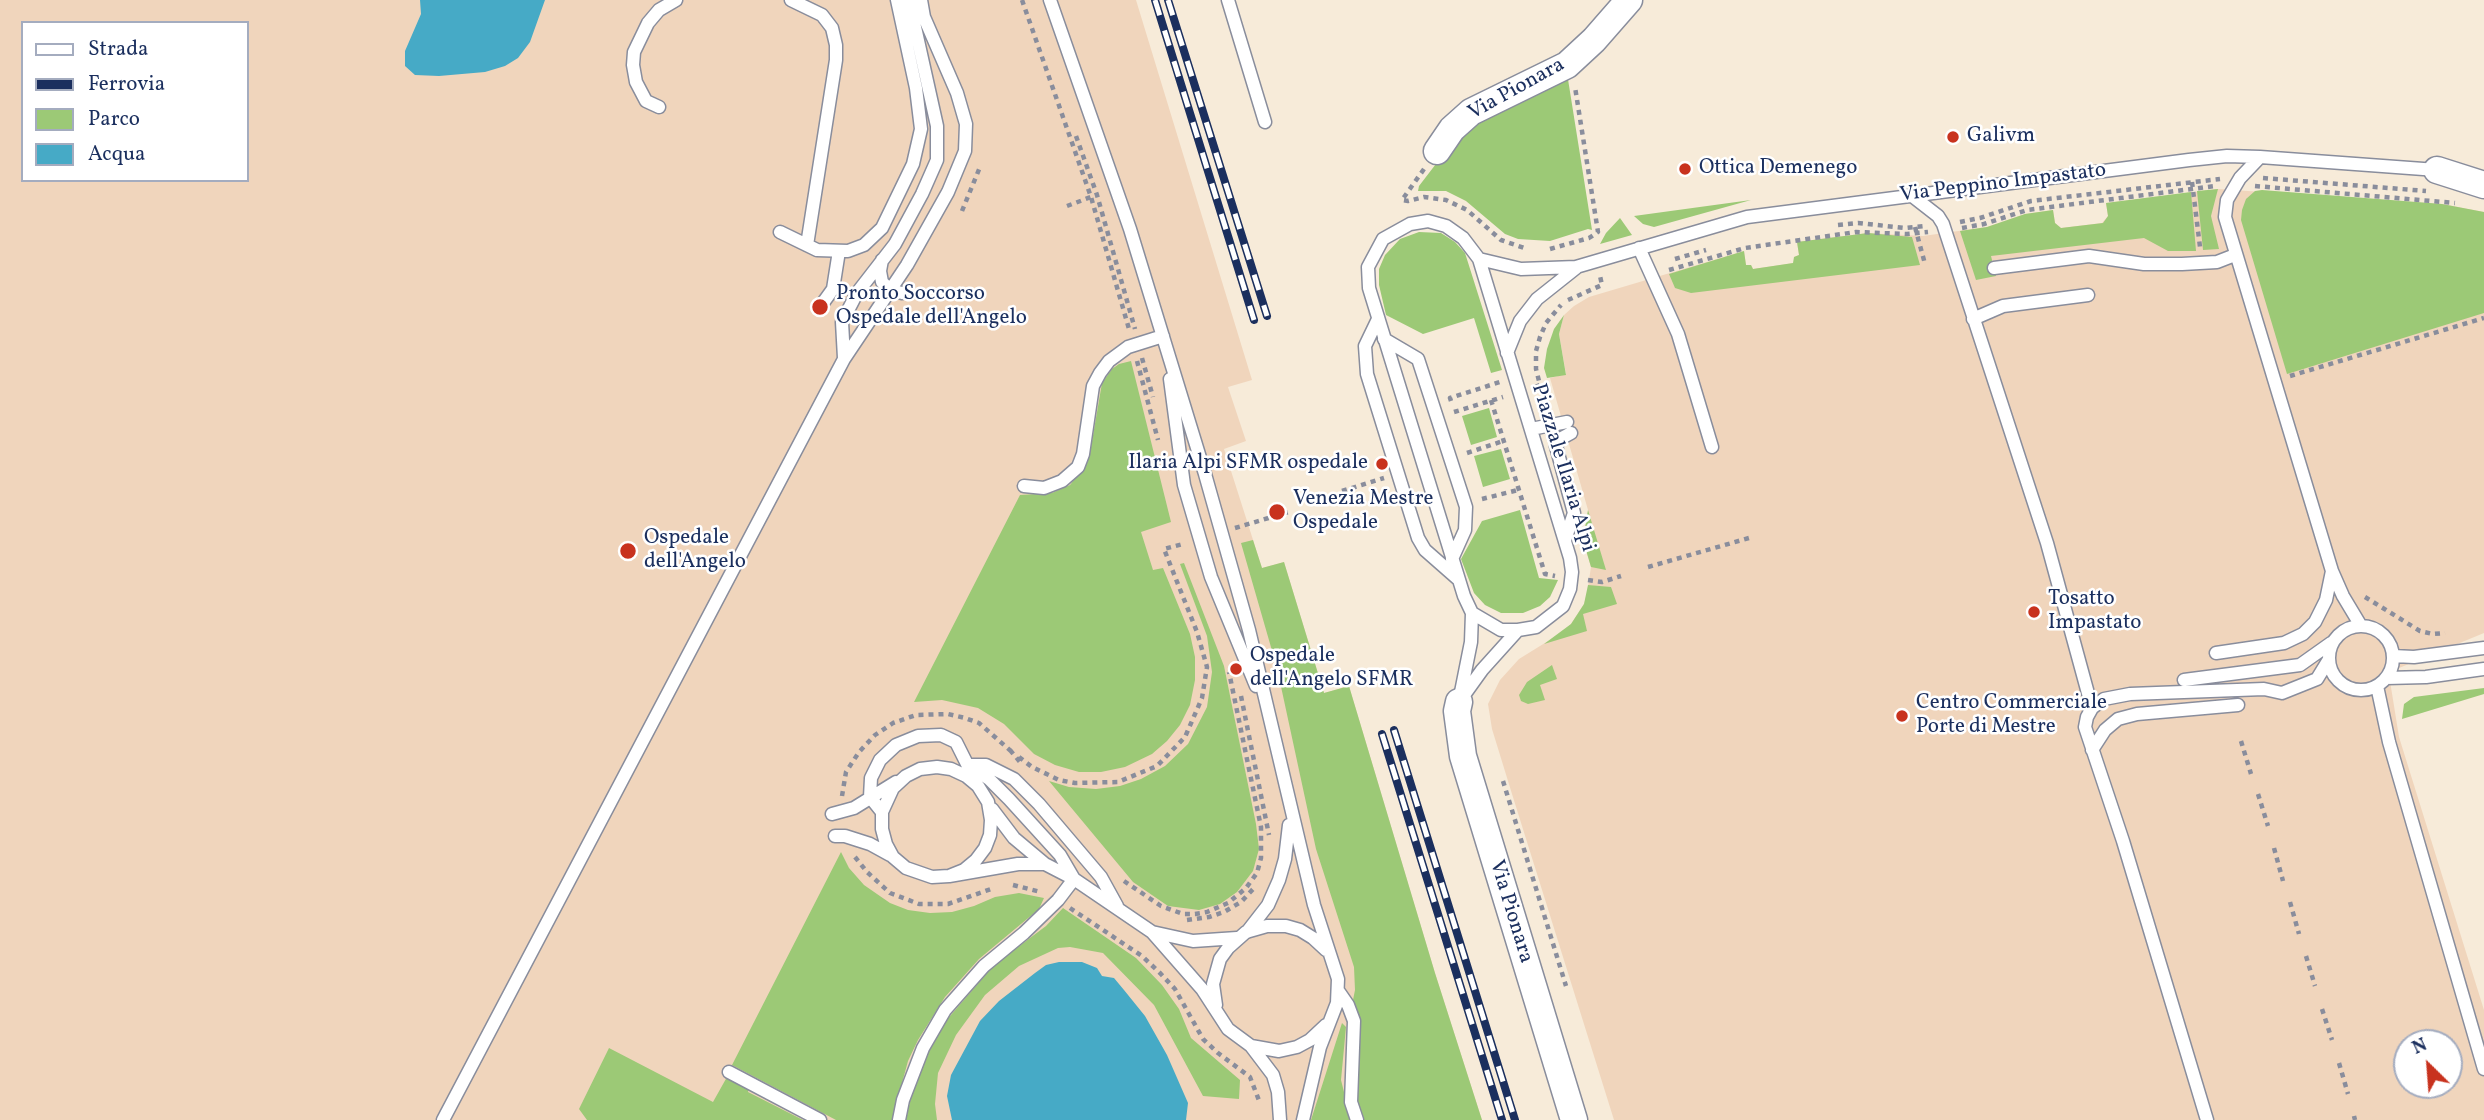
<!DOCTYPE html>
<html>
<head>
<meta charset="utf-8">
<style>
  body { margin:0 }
  #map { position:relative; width:2484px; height:1120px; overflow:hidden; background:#f7ebd9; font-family:Vollkorn,serif }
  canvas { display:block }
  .legend { position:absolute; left:21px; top:21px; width:228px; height:161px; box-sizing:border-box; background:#fff; border:2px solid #a4acbf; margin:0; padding:9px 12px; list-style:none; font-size:21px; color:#1b2f5e }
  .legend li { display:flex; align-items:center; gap:14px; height:35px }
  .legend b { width:35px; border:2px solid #a4acbf }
  .north { position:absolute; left:2393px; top:1029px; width:70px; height:70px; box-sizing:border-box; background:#fff; border:2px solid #a4acbf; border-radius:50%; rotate:335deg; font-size:19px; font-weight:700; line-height:28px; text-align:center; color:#1b2f5e }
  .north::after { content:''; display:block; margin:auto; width:24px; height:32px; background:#c8321e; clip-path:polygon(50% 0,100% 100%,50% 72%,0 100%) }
</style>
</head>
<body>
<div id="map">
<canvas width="2484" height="1120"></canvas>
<ul class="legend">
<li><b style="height:9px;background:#fff"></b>Strada</li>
<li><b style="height:9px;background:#1b2f5e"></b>Ferrovia</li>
<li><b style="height:19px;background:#9cc976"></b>Parco</li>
<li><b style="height:19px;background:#46aac6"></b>Acqua</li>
</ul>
<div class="north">N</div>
</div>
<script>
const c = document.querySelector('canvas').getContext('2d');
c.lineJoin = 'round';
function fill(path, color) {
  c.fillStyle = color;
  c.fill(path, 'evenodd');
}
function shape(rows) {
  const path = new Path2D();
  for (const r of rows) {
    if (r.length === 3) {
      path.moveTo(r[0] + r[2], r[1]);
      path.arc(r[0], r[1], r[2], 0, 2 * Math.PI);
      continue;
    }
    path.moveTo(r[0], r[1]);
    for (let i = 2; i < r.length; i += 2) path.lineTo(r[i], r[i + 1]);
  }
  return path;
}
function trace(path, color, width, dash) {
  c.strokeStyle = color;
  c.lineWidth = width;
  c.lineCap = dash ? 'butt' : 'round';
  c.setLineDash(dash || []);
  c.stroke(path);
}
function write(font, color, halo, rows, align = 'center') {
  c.font = font + ' Vollkorn,serif';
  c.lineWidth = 5;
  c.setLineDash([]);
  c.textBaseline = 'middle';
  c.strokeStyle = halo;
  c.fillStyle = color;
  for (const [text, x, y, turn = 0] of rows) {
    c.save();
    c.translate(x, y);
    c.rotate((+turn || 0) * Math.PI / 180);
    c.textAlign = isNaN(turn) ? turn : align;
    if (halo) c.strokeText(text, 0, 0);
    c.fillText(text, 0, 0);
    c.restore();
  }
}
const built = shape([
  [0,0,1136,0,1252,380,1228,387,1246,441,1224,449,1262,568,1284,562,1324,693,1349,686,1435,973,1482,1120,0,1120],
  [23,23,247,23,247,180,23,180],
  [2218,189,2442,204,2484,212,2484,633,2399,668,2390,681,2399,737,2484,1010,2484,1120,1614,1120,1512,794,1492,729,1488,704,1500,680,1519,659,1561,633,1571,624,1584,604,1587,593,1591,567,1583,540,1588,510,1550,378,1566,374,1559,334,1564,315,1574,306,1589,297,1744,251,1746,265,1751,265,1753,269,1794,263,1794,257,1799,255,1797,242,1868,233,1923,236,1987,227,2025,214,2053,210,2055,223,2061,228,2102,223,2108,216,2106,203],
  [2407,1043,2449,1043,2449,1085,2407,1085]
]);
const green = shape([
  [1567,73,1592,230,1588,229,1550,241,1518,239,1505,234,1466,201,1446,191,1418,191,1419,186,1472,117],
  [2218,189,2211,216,2219,249,2203,250,2197,191],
  [2262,190,2442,204,2484,212,2484,313,2287,374,2241,220,2242,210,2246,199,2255,191],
  [2191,192,2196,251,2168,251,2144,238,1991,256,1996,276,1976,280,1960,231,1987,227,2025,214,2053,210,2055,223,2061,228,2103,223,2108,216,2106,203],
  [1751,200,1654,227,1643,224,1634,216],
  [1620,218,1632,235,1600,244,1606,233],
  [1419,232,1441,233,1455,242,1465,253,1502,370,1491,373,1474,318,1423,334,1386,315,1379,285,1379,269,1385,255,1400,239],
  [1868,233,1912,237,1920,265,1691,293,1675,288,1669,274,1744,251,1746,265,1751,265,1753,269,1793,263,1794,257,1799,255,1797,242],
  [1564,315,1559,334,1566,375,1547,378,1544,368,1547,349,1554,329],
  [1131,361,1171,522,1141,532,1153,570,1163,568,1190,634,1195,657,1195,680,1190,705,1180,725,1167,741,1152,754,1125,767,1101,772,1079,772,1055,765,1034,754,1004,724,978,708,942,700,914,702,1020,495,1052,493,1070,485,1082,470,1090,453,1102,383,1112,369,1119,364],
  [1489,408,1497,437,1471,445,1462,416],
  [1501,449,1510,479,1483,487,1474,456],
  [1520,510,1539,578,1558,580,1550,597,1540,606,1523,613,1501,613,1485,605,1474,593,1461,559,1482,521],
  [1588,510,1606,570,1591,567,1583,540],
  [1253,540,1262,568,1284,562,1324,693,1349,686,1435,973,1482,1120,1361,1120,1356,1103,1360,1026,1356,1006,1353,1000,1355,990,1354,967,1316,849,1277,668,1241,543],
  [1184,563,1224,666,1256,824,1259,849,1253,871,1237,892,1220,904,1199,910,1168,906,1133,882,1049,781,1069,787,1096,789,1120,786,1141,779,1165,766,1188,744,1207,707,1212,672,1207,636,1180,564],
  [1588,585,1611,587,1617,604,1583,614,1587,631,1544,644,1571,624,1584,604],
  [1552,665,1557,679,1540,685,1545,700,1528,704,1521,701,1519,695,1527,682],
  [2484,688,2484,694,2402,719,2404,704,2414,697],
  [841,852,849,868,864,885,890,903,908,910,930,913,952,912,974,906,995,897,1019,893,1044,898,1039,909,979,959,945,997,918,1040,908,1061,892,1120,836,1120,732,1065],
  [1063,908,1136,958,1162,985,1179,1009,1191,1038,1240,1080,1239,1099,1203,1096,1154,1005,1103,953,1070,947,1058,948,1019,966,985,995,956,1035,938,1073,935,1104,937,1120,906,1120,911,1097,923,1063,944,1023,994,965,1046,926],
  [1342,1023,1346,1027,1341,1080,1351,1120,1311,1120],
  [609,1048,713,1102,727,1077,749,1089,748,1092,803,1120,587,1120,579,1109]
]);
const water = shape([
  [420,0,545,0,530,42,518,58,505,66,485,72,439,76,415,75,405,66,405,51,421,14],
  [1059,962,1082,962,1097,968,1102,976,1114,978,1124,990,1145,1016,1167,1055,1188,1103,1186,1120,952,1120,947,1096,951,1075,980,1021,999,1001,1035,973,1046,965]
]);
const path = shape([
  [1022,0,1091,197,1129,329],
  [1076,136,1097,195,1135,329],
  [1424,169,1402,200,1408,201,1424,197,1446,200,1467,210,1501,240,1527,249],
  [2263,178,2426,191],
  [2192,182,2200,247],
  [2255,186,2455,203],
  [1067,206,1091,197],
  [962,211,980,167],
  [1960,222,1980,218,2031,201,2220,179],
  [1838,225,1858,223,1905,228,1924,226],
  [1915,227,1925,264],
  [1962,228,1984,224,2027,210,2215,186],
  [1550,249,1589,238,1598,232,1575,87],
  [1675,259,1706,250],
  [1669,270,1745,248,1856,232,1907,234,1928,232],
  [1568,300,1602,285,1600,276],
  [1142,358,1153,397],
  [1137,361,1158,440],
  [2290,376,2484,318],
  [1535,387,1540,385,1536,369,1536,351,1540,337,1546,323,1561,305],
  [1491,400,1545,574,1555,576],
  [1451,401,1450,398,1500,382],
  [1454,412,1503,397],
  [1467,453,1503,441],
  [1342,491,1384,478],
  [1482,499,1518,490],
  [1235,528,1292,511],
  [1648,567,1749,538],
  [1588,580,1602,582,1621,576],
  [2365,597,2420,631,2433,634,2445,633],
  [1241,696,1269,835],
  [2241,741,2251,774],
  [1010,750,1020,762],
  [1019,757,1032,767,1059,780,1075,783,1118,782,1157,766,1185,737,1202,698,1207,667,1197,632,1164,549,1183,544],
  [1503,781,1566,986],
  [2258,794,2268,826],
  [842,796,846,772,859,752,875,735,893,723,916,715,948,714,965,718,979,723,1012,752],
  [2274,848,2283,881],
  [855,857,867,872,890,893,919,904,948,904,994,888],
  [1124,881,1161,906,1183,914,1195,914,1207,912,1228,903,1246,888,1257,873,1261,858,1261,827,1229,672],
  [1013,885,1041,892],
  [2290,902,2299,934],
  [1070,908,1142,956,1160,973,1175,989,1203,1039,1218,1053,1250,1077,1260,1103],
  [1187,920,1209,917,1224,912,1241,902,1255,887],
  [2306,956,2315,986],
  [2322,1009,2332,1040],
  [2339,1063,2348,1094],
  [2354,1116,2355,1120]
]);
const lane = shape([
  [791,0,822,15,832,28,836,45,836,60,807,245],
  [1050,0,1130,229,1205,474,1249,630,1314,905,1338,979,1337,1003,1320,1047,1303,1120],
  [1228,0,1265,122],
  [659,107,646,101,636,82,633,65,634,52,648,23,659,10,676,0],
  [2260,157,2240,178,2227,200,2225,217,2332,571,2343,596,2361,626],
  [1911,195,1938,216,1943,224,2047,543,2092,708],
  [1428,221,1446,226,1463,238,1479,259,1570,558,1572,572,1570,589,1563,606,1536,627,1518,630,1501,630,1472,613,1464,596,1369,288,1368,267,1383,239,1410,224,1428,221],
  [780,232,817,250,848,251,864,245,882,228,913,164,921,129,916,88,897,0],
  [1639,248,1678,334,1712,447],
  [1479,259,1521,269,1576,267,1747,217,2189,160,2227,156,2260,157,2437,170],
  [882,260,880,271,882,282,890,290,902,293],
  [1994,268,2089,256,2144,264,2182,264,2217,262,2235,255],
  [820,307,833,289,839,251],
  [1378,319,1365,346,1367,374,1418,538,1425,550,1458,579],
  [1973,319,2003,306,2088,295],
  [1384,339,1418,359,1466,507,1465,530,1452,559],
  [1507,353,1520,321,1537,299,1576,268],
  [844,358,842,322,857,293,895,244,922,194,937,160,937,126,909,0],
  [1170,379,1184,485,1211,577,1256,686],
  [1531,429,1567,422],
  [1024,486,1044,488,1062,481,1078,467,1083,454,1093,386,1100,373,1109,361,1128,347,1163,336],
  [1565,540,1574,513,1556,446,1560,439,1571,433],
  [2361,658,32],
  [2216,653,2284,643,2303,634,2315,622,2326,600,2332,571],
  [2393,656,2414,657,2484,648],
  [2386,678,2426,677,2484,669],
  [2184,680,2300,665,2331,643],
  [2377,686,2389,742,2484,1069],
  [1459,702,1482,670,1518,630],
  [1459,702,1471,642,1472,613],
  [2092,750,2105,730,2118,719,2137,714,2238,705],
  [969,765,986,765,1014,779,1039,804,1101,877,1117,906],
  [992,809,1014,838,1045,864],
  [882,812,870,797,871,778,880,760,896,745,918,736,941,735,956,742,970,770],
  [832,814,854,808,896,782],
  [835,836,845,836,870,844,890,855],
  [949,876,964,870,976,860,985,848,990,835,991,820,988,802,978,786,966,776,951,769,937,767,920,769,906,776,893,788,882,812,882,829,886,844,893,857,906,868,932,877,949,876,1018,864,1045,864,1074,879,1152,932,1202,989,1228,1029,1251,1046,1279,1051,1297,1047,1310,1040,1326,1025],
  [1152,932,1193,941,1237,938],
  [1247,932,1268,905,1279,880,1285,859,1289,825],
  [1339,992,1348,1005,1354,1021,1351,1102,1357,1120],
  [1216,1005,1213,984,1220,959,1228,948,1246,932,1267,926,1286,926,1300,930,1313,938,1326,950],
  [1251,1046,1273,1075,1278,1092,1280,1120],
  [729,1072,820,1120],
  [443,1120,844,359,907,265,948,192,965,151,966,124,957,93,924,17,921,0],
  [899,1120,903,1100,923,1048,945,1010,984,966,1024,933,1058,900,1074,879,1060,855,1009,799,989,779,968,765],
  [2207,1120,2123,841,2085,727,2087,717,2092,708,2104,699,2130,694,2264,689,2282,693,2317,679,2328,661]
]);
const street = shape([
  [1437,151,1452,129,1471,112,1567,65,1594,40,1629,0],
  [2437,170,2484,185],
  [1459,702,1457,711,1463,756,1574,1120]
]);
const rail = shape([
  [1155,0,1254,320],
  [1168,0,1267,316],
  [1394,730,1515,1120],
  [1382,734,1502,1120]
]);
const markers = [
  [1953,137,7,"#c8321e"],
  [1685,169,7,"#c8321e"],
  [820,307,9,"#c8321e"],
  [1382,464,7,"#c8321e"],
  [1277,512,9,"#c8321e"],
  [628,551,9,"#c8321e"],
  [2034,612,7,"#c8321e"],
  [1236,669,7,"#c8321e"],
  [1902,716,7,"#c8321e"]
];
const streetNames = [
  ["Via Pionara",1517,90,-29],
  ["Via Peppino Impastato",2003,184,-7],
  ["Piazzale Ilaria Alpi",1562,468,73],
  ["Via Pionara",1510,912,73]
];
const poiNames = [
  ["Galivm",1967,137],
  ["Ottica Demenego",1699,169],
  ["Pronto Soccorso",836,295],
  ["Ospedale dell'Angelo",836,319],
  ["Ilaria Alpi SFMR ospedale",1368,464,"right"],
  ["Venezia Mestre",1293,500],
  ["Ospedale",1293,524],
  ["Ospedale",644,539],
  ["dell'Angelo",644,563],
  ["Tosatto",2048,600],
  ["Impastato",2048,624],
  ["Ospedale",1250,657],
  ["dell'Angelo SFMR",1250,681],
  ["Centro Commerciale",1916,704],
  ["Porte di Mestre",1916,728]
];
fill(built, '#f0d5bc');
fill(green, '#9cc976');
fill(water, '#46aac6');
trace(lane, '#898d9c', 15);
trace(street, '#898d9c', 29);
trace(path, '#898d9c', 4.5, [5, 5]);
trace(lane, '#fff', 12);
trace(street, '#fff', 26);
trace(rail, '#1b2f5e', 8);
trace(rail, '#fff', 5, [16]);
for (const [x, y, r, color] of markers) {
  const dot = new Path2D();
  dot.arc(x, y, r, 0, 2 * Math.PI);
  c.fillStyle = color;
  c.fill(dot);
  trace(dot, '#fff', 2.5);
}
write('21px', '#1b2f5e', '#fff', streetNames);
write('21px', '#1b2f5e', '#fff', poiNames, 'left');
</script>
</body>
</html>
